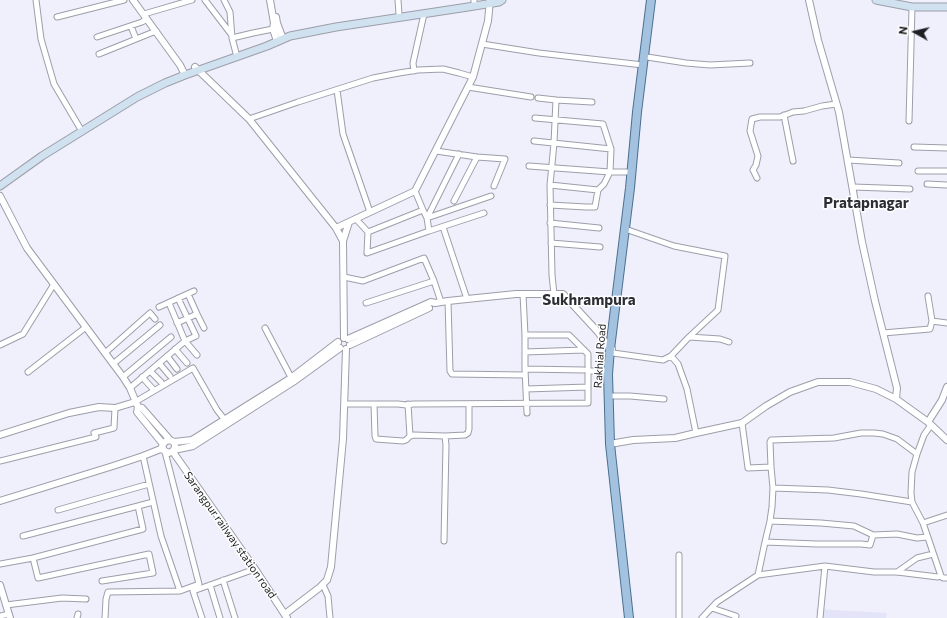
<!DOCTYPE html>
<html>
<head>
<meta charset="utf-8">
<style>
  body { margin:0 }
  #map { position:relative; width:947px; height:618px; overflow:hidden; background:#eff0fc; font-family:Commissioner,sans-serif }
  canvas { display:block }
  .north { position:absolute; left:895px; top:12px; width:40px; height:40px; -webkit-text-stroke:3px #fefefe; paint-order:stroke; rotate:278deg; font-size:11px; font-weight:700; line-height:16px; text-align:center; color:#1f1f23 }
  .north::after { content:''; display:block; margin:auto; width:14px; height:18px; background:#1f1f23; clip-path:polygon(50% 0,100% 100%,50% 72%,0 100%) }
</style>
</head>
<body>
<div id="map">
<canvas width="947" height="618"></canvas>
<div class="north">N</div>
</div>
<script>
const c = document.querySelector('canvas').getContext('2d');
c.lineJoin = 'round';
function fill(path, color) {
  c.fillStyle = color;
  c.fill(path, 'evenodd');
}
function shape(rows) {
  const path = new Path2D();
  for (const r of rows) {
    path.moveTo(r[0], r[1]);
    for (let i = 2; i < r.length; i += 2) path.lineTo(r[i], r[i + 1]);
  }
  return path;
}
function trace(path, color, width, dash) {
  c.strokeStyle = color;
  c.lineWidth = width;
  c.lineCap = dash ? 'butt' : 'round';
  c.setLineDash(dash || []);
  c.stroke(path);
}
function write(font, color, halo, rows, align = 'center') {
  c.font = font + ' Commissioner,sans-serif';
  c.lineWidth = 3;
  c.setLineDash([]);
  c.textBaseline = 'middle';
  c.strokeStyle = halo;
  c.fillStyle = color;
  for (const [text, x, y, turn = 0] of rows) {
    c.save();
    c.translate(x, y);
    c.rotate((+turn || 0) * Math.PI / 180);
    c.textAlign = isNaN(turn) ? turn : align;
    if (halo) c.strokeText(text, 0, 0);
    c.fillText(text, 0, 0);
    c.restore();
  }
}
const built = shape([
  [816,609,887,613,886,618,817,618]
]);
const minor = shape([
  [36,0,41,39,54,84,80,128],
  [205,0,231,34],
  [224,0,230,12,232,38,236,53],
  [398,0,399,14],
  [474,2,474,0],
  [144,14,192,0],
  [57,17,124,0],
  [131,26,136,39],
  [97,37,142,22,147,19],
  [232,38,253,33,273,29],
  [482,44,539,53,643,65],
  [99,54,156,31],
  [647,57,686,63,710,65,750,63],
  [414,71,413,63,424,14],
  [468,87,531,97],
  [337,90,343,134,370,212],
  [538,98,556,100,554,143,550,185,552,275,554,294],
  [556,100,592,102],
  [784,115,793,161],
  [535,118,603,124,611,149,610,172,604,184,598,190,595,207,586,207,550,205],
  [249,119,298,102,373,78,399,73,418,70,443,69,459,73,473,77],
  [909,121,912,7],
  [534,141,611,149],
  [914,147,947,148],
  [436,151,477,157,505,159,494,186],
  [848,160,899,163],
  [529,166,610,172,631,172],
  [918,171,947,171],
  [757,178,753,170,756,165,758,156,750,131,752,119,760,117,780,117,793,112,804,111,822,106,836,104],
  [927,184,947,185],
  [550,185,598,190],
  [853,187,910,189],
  [454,201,477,157],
  [423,210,427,218,491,196],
  [356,219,368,232,423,210,415,191],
  [550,223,599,228],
  [443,227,467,299],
  [628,230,674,246,725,256,718,310,689,337],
  [429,231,484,213],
  [368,232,367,253,429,231,427,218,459,154],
  [551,243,600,247],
  [344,277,363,281,424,258,434,281,441,302],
  [188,294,197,314,204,328],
  [523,294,525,335,525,369,527,413],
  [448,301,450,371,452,374,525,375],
  [169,303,185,341,197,355],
  [366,303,434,281],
  [159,307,194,291],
  [932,321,947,323],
  [177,323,197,314],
  [265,328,293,381],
  [883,333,930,329,932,321,928,296],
  [0,345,23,334,54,284],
  [175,349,187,363],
  [525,352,584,350],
  [105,353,150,313,155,319],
  [613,353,663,360,671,356,689,337,720,339,729,342],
  [167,356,177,369],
  [671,356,678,364,687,389,696,433],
  [159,363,170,376],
  [113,364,160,325],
  [525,369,584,370],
  [150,371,161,382],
  [591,371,609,371],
  [28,372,86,327],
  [123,377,171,337],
  [142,377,153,389],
  [130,388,185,341,196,336,178,298],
  [526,389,588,387],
  [612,396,630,396,664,399],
  [135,402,193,368,217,410,225,420],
  [345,404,398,404,406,405,413,404,588,403,588,354,569,335,525,335],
  [374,404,375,436,376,439,403,441,406,440,410,436,414,435,445,436,446,445,444,541],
  [408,404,410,436],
  [742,423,748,468,771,467],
  [931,425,924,435,917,454,912,472,911,493,912,502,923,523,941,576,943,578,947,578],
  [445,436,465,435,468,433,469,429,469,404],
  [143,456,161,536,180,591],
  [0,461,96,437,94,433,114,428,115,408],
  [773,488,772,507,770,521,821,523,854,526,873,535],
  [912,502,861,494,828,490,773,488,771,467,770,442,771,440,834,438,861,433,874,433,883,434,897,439,917,454],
  [58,510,149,484],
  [923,523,947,515],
  [23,536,138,506],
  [765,542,770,521],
  [679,555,679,618],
  [33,558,143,529,138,506,153,502],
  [0,564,33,558,38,578,149,554,153,573,102,581],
  [897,572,917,558,933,554],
  [758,575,765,542,817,544,861,544,870,545,873,535,897,534,917,538,927,537],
  [223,580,235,618],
  [210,585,220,618],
  [323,585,328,596,330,618],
  [6,605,62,598,86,599],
  [712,608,736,616,735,618],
  [0,616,9,614],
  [77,618,78,614],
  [105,618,106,599,108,592,180,591,199,584,165,452],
  [202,618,193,591,255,569],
  [702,618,717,602,758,575,825,566,874,572,897,572,938,577,941,576],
  [820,618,825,566]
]);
const tertiary = shape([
  [133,0,180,65,185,75],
  [270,0,274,23,273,29,277,41],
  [809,0,818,40,839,112,862,242,875,301,897,388,896,399,928,422,947,440],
  [276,17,277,23,283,39],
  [195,67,249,119,336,228,343,241],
  [0,196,27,248,123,377,130,388,138,407,137,412,163,444],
  [336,228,415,191,473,77,488,21,490,0],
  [344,338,343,241,349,222],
  [348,339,431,302,435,303,448,301,467,299,516,294,563,294,598,332,610,349,612,349],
  [350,345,429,308],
  [138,407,142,408,170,440,174,442,175,446,174,450,169,453,163,450,162,446,166,441,170,440],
  [928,422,942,400,947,387],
  [0,435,69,413,99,407,115,408,135,402],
  [174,442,192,440,291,378,338,342],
  [610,444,633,440,675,438,696,433,742,423,766,406,790,392,818,382,850,382,876,389,896,399],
  [174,450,193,446,293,382,340,348],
  [173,452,255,569,287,618],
  [0,501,113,466,143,456,163,448],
  [0,585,10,618],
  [285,614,319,588,327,580,331,567,343,439,346,349]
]);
const secondary = shape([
  [876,0,912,7,947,7],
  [0,186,42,156,137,97,165,83,185,75,267,46,290,36,336,27,468,7,499,2,502,0]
]);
const primary = shape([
  [629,618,610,444,608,374,610,349,630,188,637,112,651,0]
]);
const streetNames = [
  ["Rakhial Road",600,356,-86],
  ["Sarangpur railway station road",230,535,55]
];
const districtNames = [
  ["Pratapnagar",866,203],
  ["Sukhrampura",589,300]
];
fill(built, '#e3e4f7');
trace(minor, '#9d9ea9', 7);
trace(tertiary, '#9d9ea9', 8);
trace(secondary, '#9d9ea9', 9);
trace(primary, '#4c6f90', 10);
trace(minor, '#fff', 5);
trace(tertiary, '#fff', 6);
trace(secondary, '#d0e1ef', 7);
trace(primary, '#a2c2e0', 8);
write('11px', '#1f1f23', '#fefefe', streetNames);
write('bold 15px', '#2d2d36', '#fefefe', districtNames);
</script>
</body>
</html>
